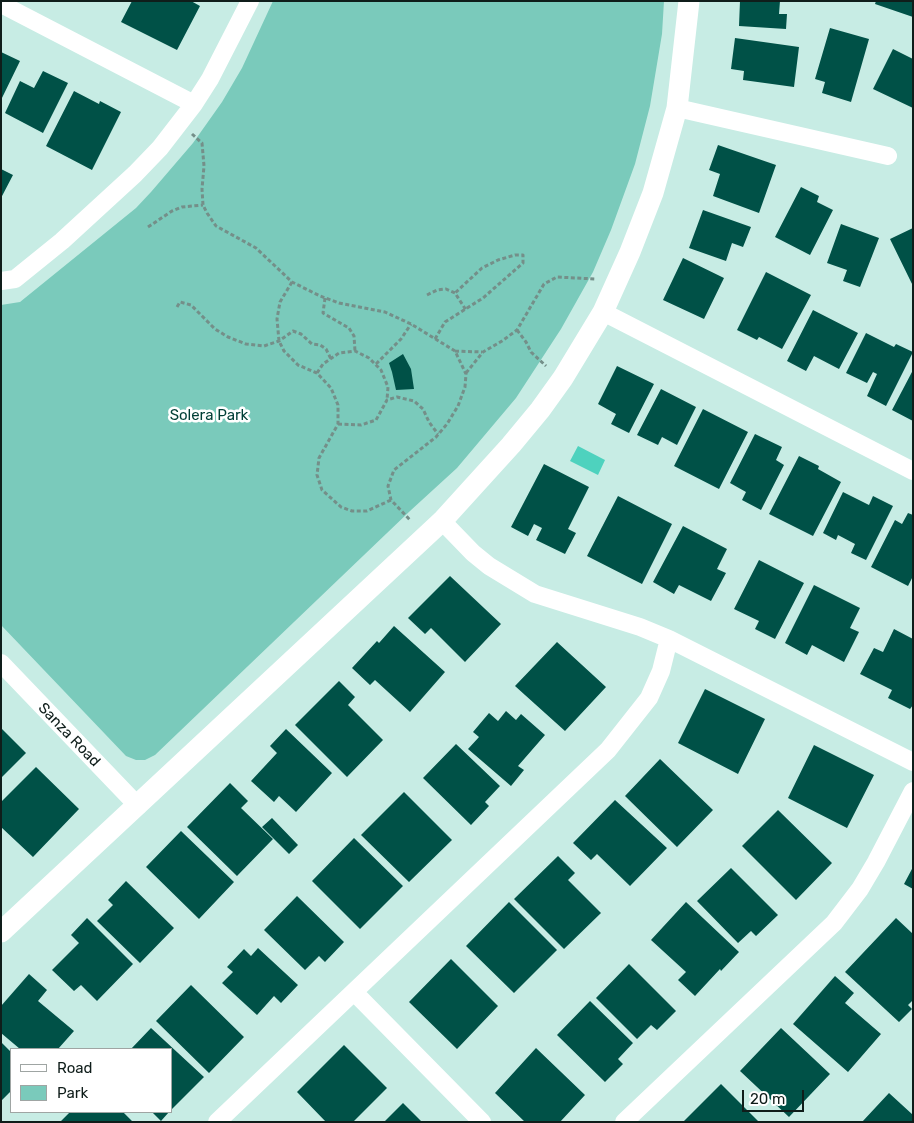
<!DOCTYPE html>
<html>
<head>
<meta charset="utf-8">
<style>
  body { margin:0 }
  #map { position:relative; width:914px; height:1123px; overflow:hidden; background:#c7ece4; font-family:Rubik,sans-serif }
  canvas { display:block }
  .frame { position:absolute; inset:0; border:2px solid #0f1d1a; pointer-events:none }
  .legend { position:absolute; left:10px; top:1048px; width:162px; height:65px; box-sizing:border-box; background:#fff; border:1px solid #9fa5a3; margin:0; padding:6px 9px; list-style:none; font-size:15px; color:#0f1d1a }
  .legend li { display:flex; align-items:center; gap:10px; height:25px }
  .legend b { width:25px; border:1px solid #9fa5a3 }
  .scale { position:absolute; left:742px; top:1090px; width:62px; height:22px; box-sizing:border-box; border:2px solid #0f1d1a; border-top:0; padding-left:6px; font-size:15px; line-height:18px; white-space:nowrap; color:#0f1d1a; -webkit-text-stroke:4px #fff; paint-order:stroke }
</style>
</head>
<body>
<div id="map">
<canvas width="914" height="1123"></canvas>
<div class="frame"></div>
<ul class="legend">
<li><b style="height:6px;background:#fff"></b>Road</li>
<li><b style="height:14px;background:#7acabb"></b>Park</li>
</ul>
<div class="scale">20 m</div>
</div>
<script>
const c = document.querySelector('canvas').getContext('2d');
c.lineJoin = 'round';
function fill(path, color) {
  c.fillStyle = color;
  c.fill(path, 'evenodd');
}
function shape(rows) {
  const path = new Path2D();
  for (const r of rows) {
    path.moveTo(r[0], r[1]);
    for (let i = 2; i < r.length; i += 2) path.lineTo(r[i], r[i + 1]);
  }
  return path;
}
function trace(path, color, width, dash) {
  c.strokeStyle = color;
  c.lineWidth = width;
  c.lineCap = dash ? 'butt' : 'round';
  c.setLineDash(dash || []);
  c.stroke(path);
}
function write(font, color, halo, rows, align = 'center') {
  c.font = font + ' Rubik,sans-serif';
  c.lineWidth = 5;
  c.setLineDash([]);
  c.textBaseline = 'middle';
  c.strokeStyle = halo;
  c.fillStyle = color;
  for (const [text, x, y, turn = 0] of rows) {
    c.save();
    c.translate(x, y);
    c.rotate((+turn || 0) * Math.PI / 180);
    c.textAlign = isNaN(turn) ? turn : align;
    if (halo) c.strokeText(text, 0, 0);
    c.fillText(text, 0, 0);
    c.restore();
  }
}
const green = shape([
  [273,1,664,1,662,34,650,106,635,164,611,230,593,272,561,329,516,398,457,468,410,511,155,755,145,760,136,760,126,756,1,625,1,305,20,302,136,208,151,192,193,143,222,102,242,68]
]);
const water = shape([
  [578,446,605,460,598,475,570,461]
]);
const building = shape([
  [132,1,191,1,200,6,177,50,121,22],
  [740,1,780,1,779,14,787,14,786,29,739,26],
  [876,1,913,1,913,17,875,4],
  [830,28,869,39,851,102,822,93,825,82,815,79],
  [735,38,799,47,794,87,743,80,744,71,731,69],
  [893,49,913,59,913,108,873,89],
  [1,52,20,61,1,100],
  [43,71,68,83,43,133,5,113,20,81,34,88],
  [74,91,99,104,100,101,121,112,92,170,46,146],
  [718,145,776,165,759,213,713,196,720,174,709,170],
  [1,169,13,175,1,198],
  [801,187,819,196,817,202,833,210,810,255,775,237],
  [703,210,751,227,743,247,732,243,726,261,689,248],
  [841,224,879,238,860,287,843,281,847,270,827,263],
  [913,228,913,286,890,239],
  [683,258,724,278,704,319,663,300],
  [766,272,811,295,782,349,759,337,757,340,737,330],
  [813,310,858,333,839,369,814,356,806,371,787,361],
  [866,333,894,347,896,344,913,352,886,406,867,396,877,374,873,372,867,383,846,373],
  [403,354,411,369,414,389,396,390,392,372,389,363],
  [617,366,654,384,629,433,611,424,616,414,598,404],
  [913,370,913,421,892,410],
  [661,389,696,407,677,445,662,437,658,445,637,435],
  [703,409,748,432,719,489,674,466],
  [755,434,782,447,776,460,784,465,761,510,742,500,746,492,730,483],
  [799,456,819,466,818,469,841,482,813,536,769,514],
  [544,464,589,487,568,529,576,533,565,554,536,540,542,528,534,524,528,536,511,527],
  [843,492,869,505,873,496,893,506,866,560,851,553,855,544,838,535,836,540,823,533],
  [618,496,672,524,642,584,587,556],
  [908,513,913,515,913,576,908,586,871,567,895,520,902,524],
  [683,526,727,549,717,569,726,573,711,601,679,585,674,594,653,582],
  [759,560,804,583,775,639,755,629,759,621,734,609],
  [450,576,501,624,465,662,431,628,425,634,408,618],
  [814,585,860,608,850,628,859,632,844,662,812,645,807,655,785,643],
  [394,626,445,672,410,712,375,680,370,685,352,668,377,641,379,643],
  [894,629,913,639,913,705,910,709,888,698,892,690,860,674,874,648,883,652],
  [557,642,606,687,565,731,515,686],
  [339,681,355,697,348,705,383,740,347,777,295,725],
  [705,689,765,719,738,774,678,743],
  [506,711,516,720,521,714,545,735,518,766,524,770,511,786,468,749,479,737,473,732,489,713,498,721],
  [1,728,26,753,1,778],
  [286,729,332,773,296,812,279,796,274,802,251,781,277,753,270,746],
  [456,744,500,786,485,802,489,806,471,825,423,778],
  [814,745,874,775,847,828,788,798],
  [660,759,713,810,677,847,625,796],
  [36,767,79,809,33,857,1,827,1,802],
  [230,783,248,801,241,808,273,839,237,876,187,827],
  [404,792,452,840,409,882,361,835],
  [615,800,667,848,630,886,597,854,591,860,573,843],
  [778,810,832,863,796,900,742,846],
  [272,818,298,845,289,854,262,827],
  [181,831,234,882,199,919,146,867],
  [354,838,403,886,360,929,312,881],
  [558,856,575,873,568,880,601,913,564,949,514,899],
  [913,867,913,889,904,884],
  [731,868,778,915,756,936,751,931,738,943,697,901],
  [126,881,174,928,140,963,97,921,113,905,108,900],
  [297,896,344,942,325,962,319,956,305,970,264,930],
  [509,902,557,950,514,993,466,946],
  [686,902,739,952,721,971,720,969,695,996,678,980,686,972,651,940],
  [87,918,133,964,97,1001,81,985,74,991,52,970,79,943,71,935],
  [896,918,913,934,913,1000,908,1005,912,1009,899,1022,845,972],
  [258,948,298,985,281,1003,274,996,257,1015,222,983,233,972,227,967,244,949,251,956],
  [451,959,498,1006,457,1049,409,1002],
  [629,964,676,1011,657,1030,651,1025,637,1039,596,998],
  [29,974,47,990,38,1001,74,1031,58,1049,20,1049,1,1033,1,1006],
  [835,976,854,993,845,1003,881,1034,848,1072,793,1024],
  [191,985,244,1037,209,1073,156,1021],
  [590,1001,633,1043,618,1059,623,1064,605,1082,557,1035],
  [151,1028,204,1077,171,1110,171,1049,131,1049],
  [781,1028,830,1074,789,1117,740,1071],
  [1,1042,11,1052,11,1091,1,1101],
  [344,1045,387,1088,353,1122,326,1122,297,1092],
  [536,1048,585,1095,560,1122,525,1122,495,1093],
  [721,1084,759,1122,683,1122],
  [889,1093,913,1115,913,1122,862,1122],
  [403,1103,422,1122,384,1122],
  [70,1112,123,1112,133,1122,60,1122],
  [152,1112,169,1112,161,1121]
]);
const path = shape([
  [192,134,202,143,204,166,202,189,203,205,207,213,216,226,256,248,292,282,320,296,339,303,385,312,411,324,455,351,466,374,465,387,458,406,447,424,436,437,394,470,388,486,391,500,411,521],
  [148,227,172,211,182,207,203,205],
  [292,282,280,302,277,319,279,341,284,351,298,365,317,373,331,388,338,405,338,424,319,458,317,475,322,490,341,507,352,511,367,511,391,500],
  [427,295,437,290,446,289,455,293,466,310],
  [325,298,323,313,349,328,354,336,355,351],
  [177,307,180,302,191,305,215,329,228,337,246,344,264,346,279,341,293,331,301,334,312,344,320,345,326,349,331,359],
  [517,330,526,342,531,352,546,366],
  [435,339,445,322,483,298,523,263,523,255,515,255,498,260,482,268,455,293],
  [455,351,482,352],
  [376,364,401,339,411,324],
  [317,373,323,364,339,353,355,351,369,358,381,370,388,387,387,400],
  [466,373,483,352,502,341,517,330,544,284,557,277,595,279],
  [338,424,361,425,376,420,387,400,397,397,414,401,423,409,429,422,438,434]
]);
const minor = shape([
  [1,4,194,104],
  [677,108,888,156],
  [1,281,15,279,62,241,135,174,160,148,194,104,210,79,250,1],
  [603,312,913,471],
  [442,521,473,553,489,566,535,594,640,627,669,639,913,762],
  [1,663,138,806],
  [354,992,482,1122],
  [217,1122,608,750,649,698,661,671,669,639],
  [624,1122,834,923,860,889,876,862,913,791]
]);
const tertiary = shape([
  [1,932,442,521,511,445,540,410,563,378,603,312,630,252,653,193,677,108,689,1]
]);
const parkNames = [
  ["Solera Park",209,416]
];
const streetNames = [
  ["Sanza Road",69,735,46]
];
fill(green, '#7acabb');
fill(water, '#4ed2be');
fill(building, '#005147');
trace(path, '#748f89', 3, [4, 2.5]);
trace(minor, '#fff', 18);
trace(tertiary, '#fff', 21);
write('15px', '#003e36', '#fff', parkNames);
write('15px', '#0f1d1a', '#fff', streetNames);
</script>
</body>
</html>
